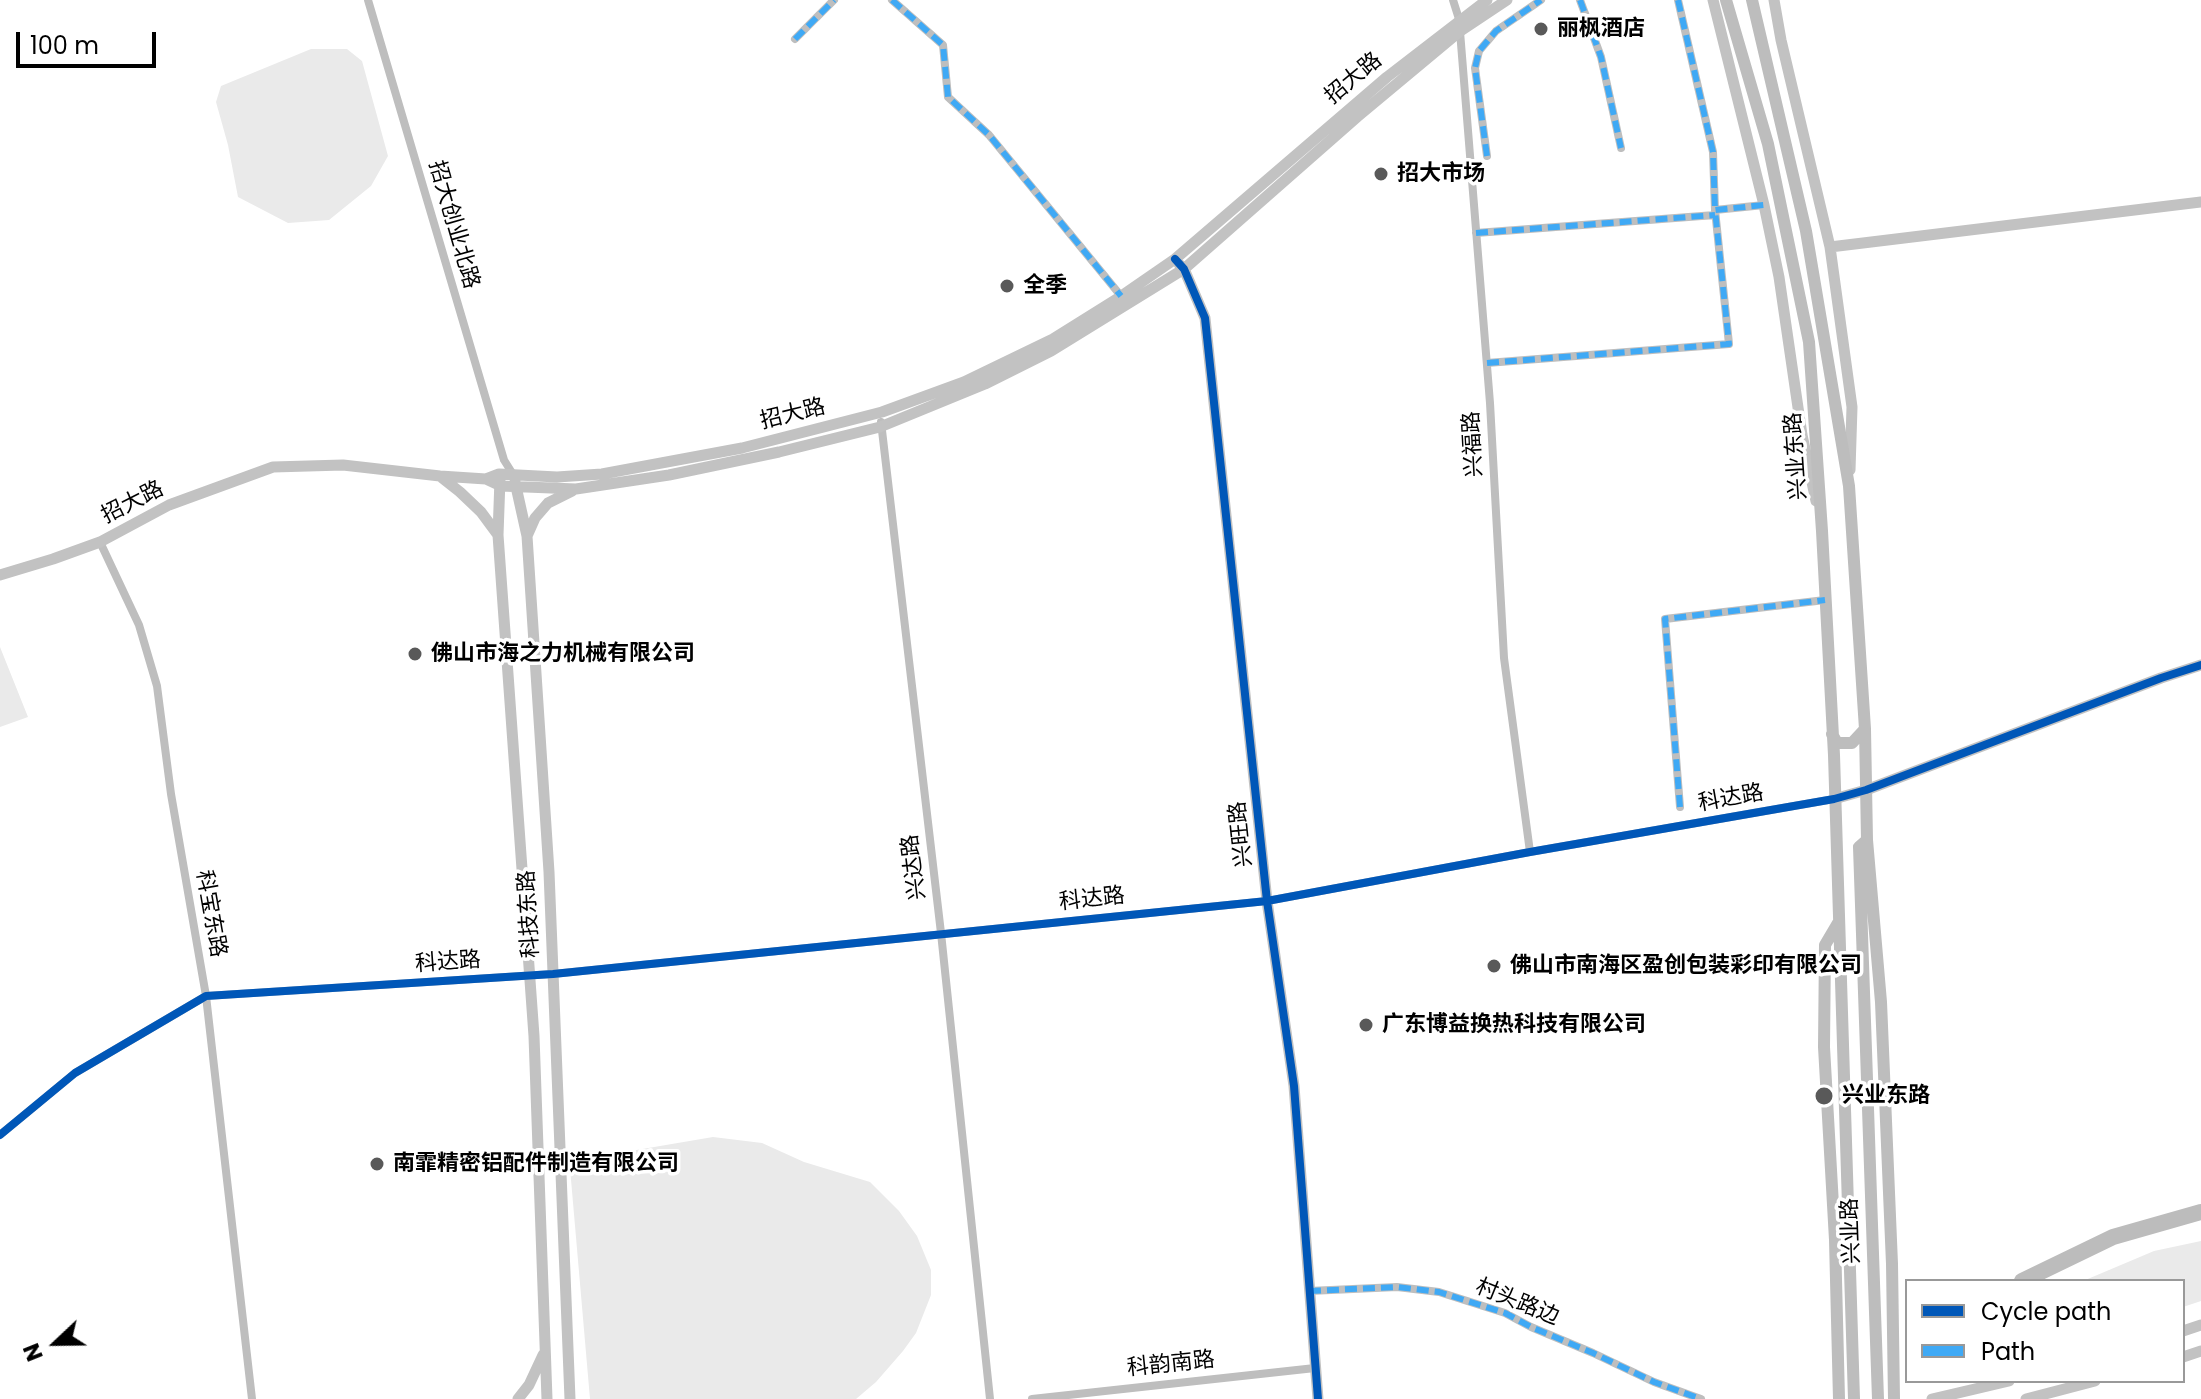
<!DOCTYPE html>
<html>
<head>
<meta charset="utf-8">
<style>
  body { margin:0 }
  #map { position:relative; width:2201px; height:1399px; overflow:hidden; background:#fff; font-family:Poppins,sans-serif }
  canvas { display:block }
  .legend { position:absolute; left:1905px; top:1279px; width:280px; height:104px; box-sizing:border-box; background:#fff; border:2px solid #999; margin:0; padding:10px 14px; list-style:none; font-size:24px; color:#000 }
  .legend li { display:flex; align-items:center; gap:16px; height:40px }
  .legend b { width:40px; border:2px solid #999 }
  .north { position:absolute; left:16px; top:1303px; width:80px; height:80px; -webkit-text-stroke:6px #fff; paint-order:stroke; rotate:248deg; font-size:22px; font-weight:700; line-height:32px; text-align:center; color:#000 }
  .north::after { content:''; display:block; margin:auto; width:28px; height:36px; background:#000; clip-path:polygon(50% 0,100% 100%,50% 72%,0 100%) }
  .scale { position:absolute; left:16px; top:32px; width:140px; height:36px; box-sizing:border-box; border:4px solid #000; border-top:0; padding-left:10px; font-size:24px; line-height:28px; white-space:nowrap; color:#000; -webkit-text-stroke:6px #fff; paint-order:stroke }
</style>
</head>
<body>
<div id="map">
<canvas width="2201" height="1399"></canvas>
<ul class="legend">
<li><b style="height:10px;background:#0057b8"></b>Cycle path</li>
<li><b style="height:10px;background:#3fa9f5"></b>Path</li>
</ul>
<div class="north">N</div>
<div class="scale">100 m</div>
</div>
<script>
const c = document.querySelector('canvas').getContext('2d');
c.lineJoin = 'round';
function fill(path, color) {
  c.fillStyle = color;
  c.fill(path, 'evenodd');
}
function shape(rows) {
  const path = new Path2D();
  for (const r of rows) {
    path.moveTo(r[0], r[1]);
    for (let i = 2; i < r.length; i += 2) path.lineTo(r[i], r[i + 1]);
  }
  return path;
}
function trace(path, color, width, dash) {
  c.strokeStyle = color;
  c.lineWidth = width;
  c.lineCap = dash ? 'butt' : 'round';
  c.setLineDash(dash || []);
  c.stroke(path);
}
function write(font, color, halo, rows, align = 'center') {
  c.font = font + ' Poppins,"Noto Sans SC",sans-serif';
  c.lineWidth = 7;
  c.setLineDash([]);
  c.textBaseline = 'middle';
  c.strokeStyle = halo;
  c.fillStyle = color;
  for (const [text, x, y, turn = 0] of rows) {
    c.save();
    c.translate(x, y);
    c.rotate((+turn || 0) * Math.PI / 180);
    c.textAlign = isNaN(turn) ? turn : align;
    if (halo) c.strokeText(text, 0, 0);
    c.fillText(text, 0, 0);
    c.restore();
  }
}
const green = shape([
  [311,49,347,49,362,61,388,156,371,186,329,220,288,223,238,197,228,145,216,102,221,86],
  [0,647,28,717,0,727],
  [713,1137,762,1143,804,1162,870,1182,899,1211,917,1236,931,1270,931,1295,916,1333,903,1351,876,1382,856,1399,590,1399,570,1168,580,1163,613,1154],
  [2201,1241,2201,1301,2183,1307,2183,1281,2083,1281,2154,1251]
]);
const river = shape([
  [2022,1281,2113,1237,2201,1212]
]);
const street = shape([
  [368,0,504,460,514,476],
  [892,0,943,45,948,97,989,135,1121,296],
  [1453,0,1459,19,1490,403,1504,658,1530,852],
  [1580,0,1601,57,1621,148],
  [1678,0,1713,152,1715,210],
  [795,39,834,0],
  [1487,156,1475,68,1479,51,1496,31,1541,0],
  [1476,233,1715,215],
  [1487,363,1729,344,1715,210,1764,205],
  [881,422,941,933,990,1399],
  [100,542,139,625,157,686,171,794,206,996,252,1399],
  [1680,807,1665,619,1825,600],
  [0,1135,75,1073,206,996,553,974,1267,901,1530,852,1834,799],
  [1309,1291,1397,1287,1439,1292,1505,1313,1531,1327,1593,1353,1654,1382,1701,1399],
  [1032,1399,1315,1368]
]);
const secondary = shape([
  [1713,0,1764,205,1779,277,1802,435,1816,501],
  [1774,0,1781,40,1830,247,1852,407,1850,470],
  [1830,247,2201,202],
  [1179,264,1184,269,1205,318,1267,901,1294,1086,1318,1399],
  [441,477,460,492,481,512,498,535],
  [486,479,501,486,576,489,669,475,779,452,880,427,985,384,1051,351,1184,269,1357,117,1459,32,1507,0],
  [500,479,498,535,534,1036,547,1399],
  [515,482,527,536,549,872,570,1399],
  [527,536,535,518,548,503,572,491],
  [0,575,53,559,100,542,169,505,273,467,343,465,440,476,486,479,499,474,557,477,602,474,742,448,882,412,964,382,1053,339,1117,299,1175,259,1387,77,1487,0],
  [1834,799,1866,790,2161,678,2201,665],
  [2183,1331,2201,1325],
  [2183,1357,2201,1351],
  [518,1399,529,1385,543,1355],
  [1932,1399,2009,1381],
  [2026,1399,2095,1381]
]);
const primary = shape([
  [1726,0,1768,144,1809,342,1822,531,1834,755,1854,1399],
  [1752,0,1806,231,1849,486,1865,729,1867,840,1881,1002,1892,1264,1894,1399],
  [1832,734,1837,743,1852,743,1865,729],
  [1867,840,1859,847,1878,1399],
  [1838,923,1825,945,1824,1047,1835,1240,1839,1399]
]);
const quiet = shape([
  [892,0,943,45,948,97,989,135,1121,296],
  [1580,0,1601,57,1621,148],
  [1678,0,1713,152,1715,210],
  [795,39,834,0],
  [1487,156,1475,68,1479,51,1496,31,1541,0],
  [1476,233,1715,215],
  [1487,363,1729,344,1715,210,1764,205],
  [1680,807,1665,619,1825,600],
  [1309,1291,1397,1287,1439,1292,1505,1313,1531,1327,1593,1353,1654,1382,1701,1399]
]);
const cycleway = shape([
  [1175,259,1184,269,1205,318,1267,901,1294,1086,1318,1399],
  [0,1135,75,1073,206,996,553,974,1267,901,1530,852,1834,799,1866,790,2161,678,2201,665]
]);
const markers = [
  [1541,29,8,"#595959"],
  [1381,174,8,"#595959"],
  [1007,286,8,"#595959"],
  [415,654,8,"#595959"],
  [1494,966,8,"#595959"],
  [1366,1025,8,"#595959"],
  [1824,1096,10,"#595959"],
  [377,1164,8,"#595959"]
];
const poiNames = [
  ["丽枫酒店",1557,29],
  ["招大市场",1397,174],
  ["全季",1023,286],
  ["佛山市海之力机械有限公司",431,654],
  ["佛山市南海区盈创包装彩印有限公司",1510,966],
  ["广东博益换热科技有限公司",1382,1025],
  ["兴业东路",1842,1096],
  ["南霏精密铝配件制造有限公司",393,1164]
];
const streetNames = [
  ["招大路",1354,79,-40],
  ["招大创业北路",453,225,74],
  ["招大路",793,415,-14],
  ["兴福路",1474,444,-93],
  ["兴业东路",1797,456,-94],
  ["招大路",133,503,-27],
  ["科达路",1731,799,-10],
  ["兴旺路",1242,834,-96],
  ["兴达路",915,867,-97],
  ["科达路",1092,900,-6],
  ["科宝东路",210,914,80],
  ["科技东路",530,914,-93],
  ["科达路",448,963,-4],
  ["兴业路",1852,1231,-92],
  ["村头路边",1517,1303,22],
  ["科韵南路",1171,1365,-6]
];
fill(green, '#eaeaea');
trace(river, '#bcbcbc', 16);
trace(street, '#bebebe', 8);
trace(secondary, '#c2c2c2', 11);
trace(primary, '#bdbdbd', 12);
trace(quiet, '#3fa9f5', 6, [12, 6]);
trace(cycleway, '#0057b8', 8);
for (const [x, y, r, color] of markers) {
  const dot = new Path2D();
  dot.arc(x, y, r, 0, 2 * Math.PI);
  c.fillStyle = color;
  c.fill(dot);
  trace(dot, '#fff', 3);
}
write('bold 22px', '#000', '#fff', poiNames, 'left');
write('22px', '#000', '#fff', streetNames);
</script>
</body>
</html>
